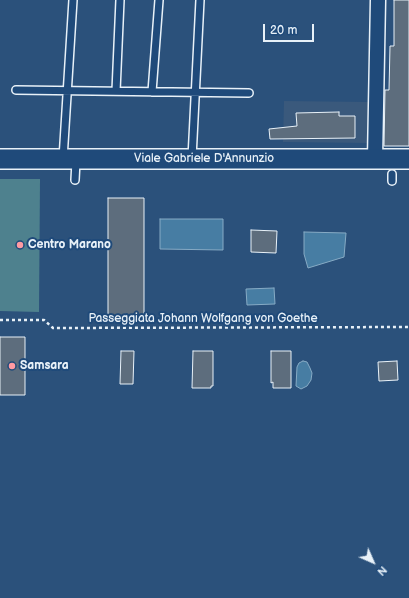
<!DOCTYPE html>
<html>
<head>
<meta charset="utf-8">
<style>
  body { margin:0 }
  #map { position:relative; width:409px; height:598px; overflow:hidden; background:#2b517b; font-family:"Balsamiq Sans",sans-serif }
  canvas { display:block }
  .north { position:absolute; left:353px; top:542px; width:40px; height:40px; -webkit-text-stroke:3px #1f4a7a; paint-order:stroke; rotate:135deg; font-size:11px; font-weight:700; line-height:16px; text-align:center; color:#e8f1f8 }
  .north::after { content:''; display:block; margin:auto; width:14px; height:18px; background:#e8f1f8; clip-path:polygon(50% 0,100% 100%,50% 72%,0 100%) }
  .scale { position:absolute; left:263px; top:24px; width:51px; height:18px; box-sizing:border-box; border:2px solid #e8f1f8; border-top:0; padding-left:5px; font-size:12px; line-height:14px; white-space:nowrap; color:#e8f1f8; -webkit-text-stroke:3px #1f4a7a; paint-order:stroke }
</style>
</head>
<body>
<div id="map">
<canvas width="409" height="598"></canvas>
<div class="north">N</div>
<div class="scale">20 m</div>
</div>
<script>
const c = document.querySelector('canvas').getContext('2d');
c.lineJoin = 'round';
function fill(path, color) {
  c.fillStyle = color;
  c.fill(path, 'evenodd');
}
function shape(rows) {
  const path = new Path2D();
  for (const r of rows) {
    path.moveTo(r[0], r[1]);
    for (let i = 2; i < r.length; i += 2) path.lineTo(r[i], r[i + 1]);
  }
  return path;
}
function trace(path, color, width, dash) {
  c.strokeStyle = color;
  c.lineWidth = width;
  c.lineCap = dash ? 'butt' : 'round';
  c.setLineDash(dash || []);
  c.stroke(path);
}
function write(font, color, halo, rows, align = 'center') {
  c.font = font + ' "Balsamiq Sans",sans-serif';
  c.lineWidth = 4;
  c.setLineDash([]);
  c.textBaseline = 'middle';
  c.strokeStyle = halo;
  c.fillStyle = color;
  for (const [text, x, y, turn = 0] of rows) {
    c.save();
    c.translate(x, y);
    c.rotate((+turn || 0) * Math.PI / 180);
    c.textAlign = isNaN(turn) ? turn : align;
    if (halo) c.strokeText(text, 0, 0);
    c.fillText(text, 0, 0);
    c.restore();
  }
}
const built = shape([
  [284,101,368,102,368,143,283,142]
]);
const green = shape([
  [0,179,40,179,39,312,0,311]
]);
const water = shape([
  [160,219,223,219,223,250,160,249,160,219],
  [304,232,346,233,344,257,308,268,304,254,304,232],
  [274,288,275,304,247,305,246,289,274,288],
  [303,361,307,362,310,368,312,373,311,380,307,386,301,389,296,386,297,367,299,363,303,361]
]);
const building = shape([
  [394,0,409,0,409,146,384,146,385,90,389,90,390,46,394,46,394,0],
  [339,112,339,116,355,116,355,138,270,139,269,129,297,126,296,113,339,112],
  [108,198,144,198,144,322,108,322,108,198],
  [251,230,277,231,276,253,251,252,251,230],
  [0,337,25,337,25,395,0,395,0,337],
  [121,351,134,351,133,384,120,384,121,351],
  [193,351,213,351,213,386,211,386,211,388,192,388,193,351],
  [271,351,291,351,291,388,273,388,273,382,271,383,271,351],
  [397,361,398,380,379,381,378,362,397,361]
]);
const path = shape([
  [0,320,44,320,53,328,409,327]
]);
const lane = shape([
  [16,90,249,93],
  [116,91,120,0],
  [152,92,159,0],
  [192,158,200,0],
  [63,159,73,0],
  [392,174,392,181],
  [75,180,76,161]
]);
const street = shape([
  [375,159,378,0]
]);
const secondary = shape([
  [0,159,409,159]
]);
const markers = [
  [20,245,4,"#ff9aa2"],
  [12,366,4,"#ff9aa2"]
];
const streetNames = [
  ["Viale Gabriele D'Annunzio",204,159],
  ["Passeggiata Johann Wolfgang von Goethe",203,319]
];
const poiNames = [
  ["Centro Marano",28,245],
  ["Samsara",20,366]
];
fill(built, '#3a597c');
fill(green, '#4e818e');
fill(water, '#477da3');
trace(water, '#87abc5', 1);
fill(building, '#5d6d7d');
trace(building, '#e8f1f8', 1);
trace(lane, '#e8f1f8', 10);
trace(street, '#e8f1f8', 17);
trace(secondary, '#e8f1f8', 22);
trace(path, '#e8f1f8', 2.5, [3, 3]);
trace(lane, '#1f4a7a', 7);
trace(street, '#1f4a7a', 14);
trace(secondary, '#1f4a7a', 19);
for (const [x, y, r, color] of markers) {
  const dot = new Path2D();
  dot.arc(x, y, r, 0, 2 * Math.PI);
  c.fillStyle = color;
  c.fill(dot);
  trace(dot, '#1f4a7a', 1.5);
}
write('12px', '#e8f1f8', '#1f4a7a', streetNames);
write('bold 12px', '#e8f1f8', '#1f4a7a', poiNames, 'left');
</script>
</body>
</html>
